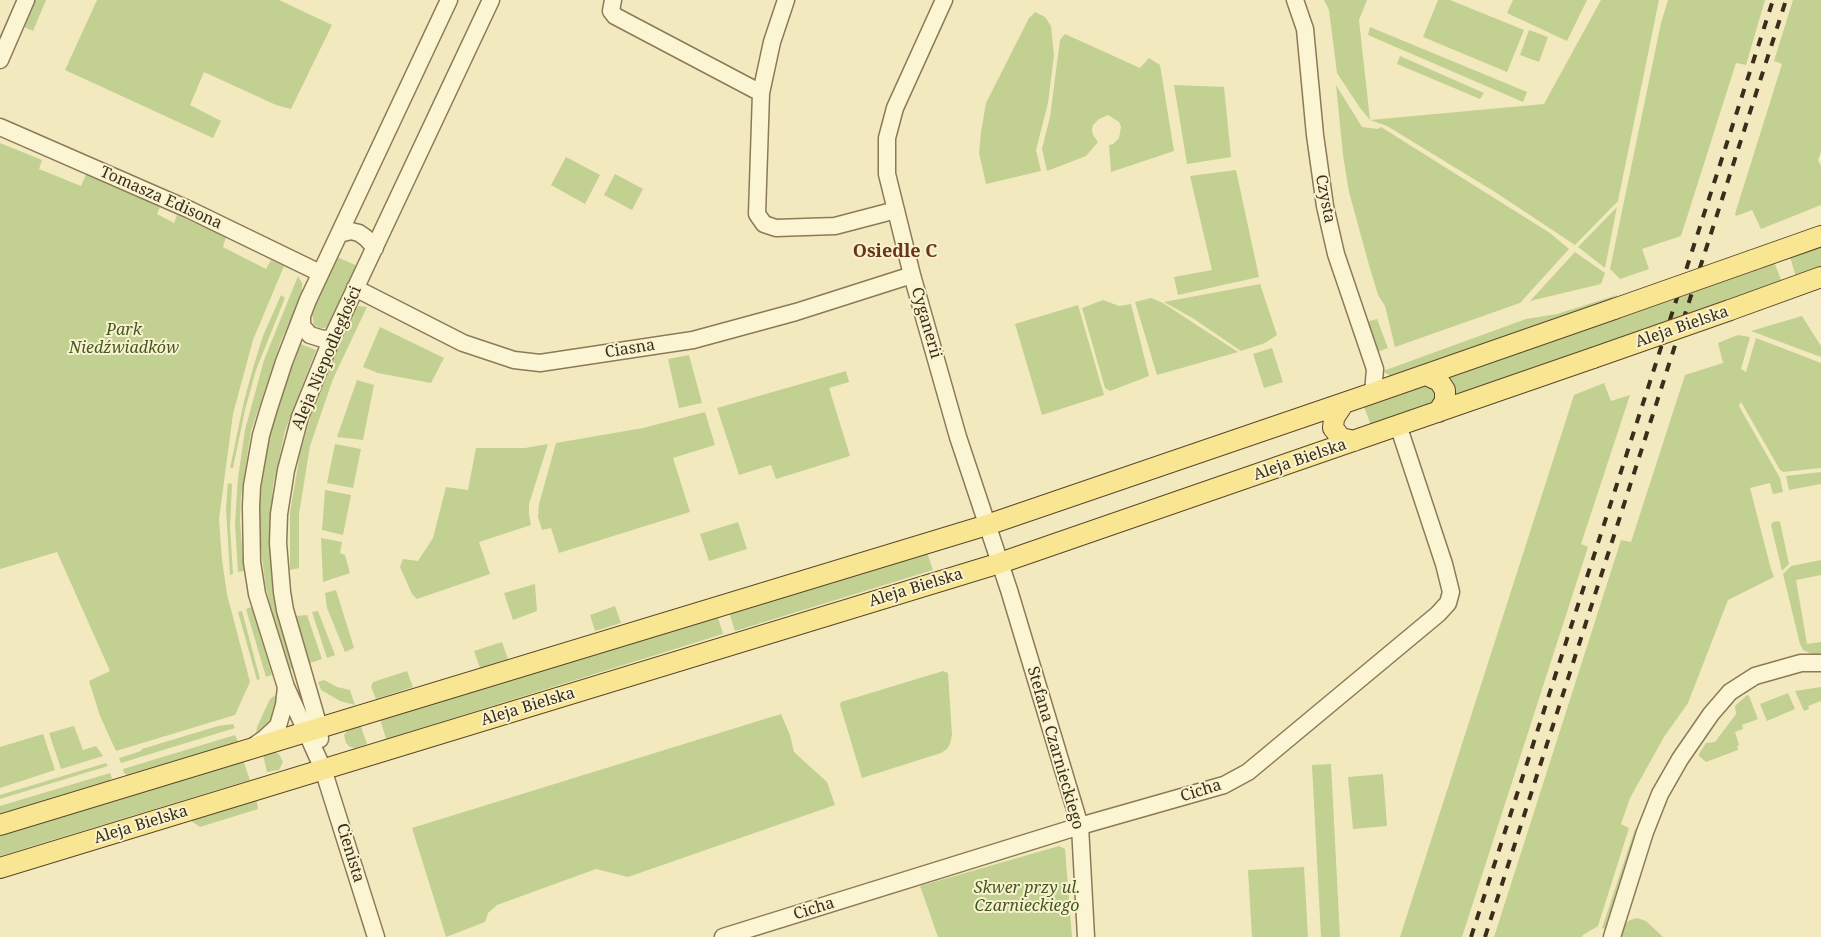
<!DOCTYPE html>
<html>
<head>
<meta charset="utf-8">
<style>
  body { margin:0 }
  canvas { display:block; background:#f2e9bf }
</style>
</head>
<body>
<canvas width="1821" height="937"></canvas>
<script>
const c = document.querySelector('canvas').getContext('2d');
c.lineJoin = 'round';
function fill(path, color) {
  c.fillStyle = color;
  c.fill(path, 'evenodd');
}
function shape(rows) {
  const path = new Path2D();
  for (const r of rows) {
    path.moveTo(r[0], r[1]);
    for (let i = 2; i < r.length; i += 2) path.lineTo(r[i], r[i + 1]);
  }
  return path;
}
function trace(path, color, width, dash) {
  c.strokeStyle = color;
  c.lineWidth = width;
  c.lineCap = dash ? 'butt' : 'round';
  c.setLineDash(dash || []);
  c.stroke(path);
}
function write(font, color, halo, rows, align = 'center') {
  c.font = font + ' "Noto Serif",serif';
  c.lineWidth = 4;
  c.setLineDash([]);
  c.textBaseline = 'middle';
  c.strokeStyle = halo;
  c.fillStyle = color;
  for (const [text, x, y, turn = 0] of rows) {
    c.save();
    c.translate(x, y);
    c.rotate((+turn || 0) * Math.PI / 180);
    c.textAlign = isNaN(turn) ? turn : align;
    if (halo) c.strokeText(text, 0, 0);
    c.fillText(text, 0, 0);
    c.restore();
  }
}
const green = shape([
  [35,0,46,0,33,31,24,27],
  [97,0,279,0,332,25,291,109,276,105,204,72,190,105,221,121,213,138,65,70],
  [1324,0,1367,0,1359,20,1370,120,1544,104,1601,0,1659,0,1618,201,1575,245,1495,192,1387,126,1370,120,1360,108,1337,73,1329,10],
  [1438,0,1450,0,1524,30,1507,72,1423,37],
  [1513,0,1587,0,1567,41,1507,13],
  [1668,0,1765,0,1746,65,1736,63,1681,236,1642,249,1649,269,1620,279,1610,269,1661,23],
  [1793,0,1821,0,1821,152,1818,160,1821,166,1821,205,1761,229,1752,210,1736,216,1735,214,1782,64,1774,61],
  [1035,12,1045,17,1051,26,1054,55,1048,103,1036,150,1041,171,986,184,979,153,981,132,986,103,1029,18],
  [1370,27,1527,92,1523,102,1368,35],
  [1529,30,1548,37,1539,62,1520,55],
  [1065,34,1140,68,1149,58,1160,65,1174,151,1111,172,1109,145,1113,144,1119,138,1121,127,1119,122,1108,115,1099,119,1093,125,1092,130,1093,135,1098,142,1086,156,1047,171,1042,149,1050,117,1060,40],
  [1400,56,1484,93,1480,99,1397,64],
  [1174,85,1224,87,1231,157,1187,164],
  [1336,85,1362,127,1378,129,1381,127,1550,233,1569,249,1520,303,1395,347,1385,306,1378,295,1369,265,1349,192,1343,155],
  [0,143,42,160,39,169,81,186,86,174,160,207,157,214,174,223,177,215,226,237,223,247,266,269,271,260,284,266,253,340,233,414,219,519,222,560,227,594,250,682,235,715,116,751,100,716,89,681,110,671,57,552,0,569],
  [566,157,600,175,585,204,551,185],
  [1236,170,1259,277,1178,295,1174,277,1212,270,1190,176],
  [615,174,643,189,632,210,604,195],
  [1617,207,1605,268,1578,247],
  [1821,246,1821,268,1796,277,1790,257],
  [1575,252,1605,273,1601,284,1530,301],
  [337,257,360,267,330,325,325,328,320,328,314,325,312,314],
  [1774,262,1782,282,1455,399,1455,388,1449,378],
  [298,276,302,283,302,295,281,341,251,431,241,497,240,521,244,571,238,572,235,523,238,478,245,430,264,360],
  [1260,284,1277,335,1265,343,1241,351,1194,319,1164,302],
  [281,295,285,298,256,370,245,410,233,468,230,468,244,401,253,368,263,336],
  [1617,295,1616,298,1398,376,1390,376,1383,371,1526,319,1557,314],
  [1151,298,1163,303,1238,352,1157,375,1135,302],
  [1103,300,1119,306,1131,304,1149,376,1110,391,1105,388,1082,308],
  [1078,305,1104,395,1042,415,1015,324],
  [359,306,367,307,333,379,310,446,299,514,299,568,290,570,290,512,300,454,323,374,354,309],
  [1802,316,1821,346,1821,357,1751,331],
  [1377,319,1388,348,1377,352,1366,322],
  [380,327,444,358,431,383,378,373,363,367],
  [1738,335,1750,337,1741,369,1746,372,1756,338,1821,363,1821,468,1783,472,1780,470,1741,402,1739,406,1780,478,1783,492,1773,494,1770,483,1750,488,1771,569,1774,577,1728,600,1688,703,1664,737,1630,798,1621,824,1629,828,1598,926,1583,935,1582,937,1494,937,1621,540,1631,542,1685,375,1723,363,1718,343],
  [301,344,316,350,285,431,273,486,269,539,273,593,293,668,289,670,272,614,265,583,259,528,260,499,266,453,280,399],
  [1272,348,1283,382,1264,388,1253,354],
  [689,355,702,403,679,408,668,359],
  [846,371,849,382,829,388,850,456,776,479,771,465,739,475,717,408],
  [357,380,374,385,363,440,337,437],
  [1604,383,1611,401,1630,395,1581,544,1588,547,1462,937,1400,937,1574,395],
  [1427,385,1434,391,1436,399,1431,405,1372,428,1364,407],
  [705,412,715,445,673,458,690,512,559,553,551,528,542,530,538,517,539,504,556,443,643,428],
  [335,444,361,449,353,488,327,483],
  [548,444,529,504,529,515,531,525,479,542,490,574,417,599,412,594,400,567,403,559,418,561,433,538,446,487,468,490,476,448,525,448],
  [1821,472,1821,484,1789,490,1786,476],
  [228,483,232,484,230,527,233,574,230,575,226,508],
  [325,490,351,495,343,535,322,530],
  [1778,521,1780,522,1789,564,1782,571,1771,525,1773,522],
  [738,522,747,549,709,561,700,534],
  [321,538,342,542,340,553,345,555,350,573,323,582],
  [927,552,933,570,735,631,729,612],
  [1821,560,1821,575,1796,580,1807,644,1821,642,1821,654,1811,654,1803,650,1800,644,1783,574,1791,566],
  [535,584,537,611,513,620,504,593],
  [336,590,354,648,345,652,327,608,325,593],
  [615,606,621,623,595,631,590,615],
  [252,607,272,675,266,677,246,609],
  [242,611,260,679,257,680,238,612],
  [318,611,335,655,327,658,312,612],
  [717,614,723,634,386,739,380,719],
  [307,615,322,659,310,663,296,616],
  [502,642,508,659,480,668,474,651],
  [407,671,413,687,376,699,371,687,373,682],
  [943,671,948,673,952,735,950,744,947,749,941,753,862,778,840,705,841,702],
  [324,680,337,687,350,690,355,705,340,701,321,690,318,682],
  [1821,687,1821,701,1808,706,1809,709,1804,711,1795,691],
  [1788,693,1795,709,1767,721,1760,704],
  [277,694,278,704,272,722,256,735,257,727,270,699],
  [1747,695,1749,696,1758,719,1742,725,1743,729,1735,732,1739,745,1737,746,1738,750,1706,762,1699,756,1699,754,1706,743,1715,742,1736,714,1735,706],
  [781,714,790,735,794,752,827,782,835,805,628,877,596,869,497,905,488,913,485,922,446,937,412,828],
  [233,724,235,728,121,763,119,758,141,751,142,749,218,726],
  [360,724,367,744,355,748,350,747,346,743,344,735,350,727],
  [74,726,83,750,96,746,103,756,61,769,49,733],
  [43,734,55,770,0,788,0,747],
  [235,735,238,742,129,776,124,773,123,769],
  [273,752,279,754,283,762,279,770,267,772,263,755],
  [243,760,250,780,0,856,0,835],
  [106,763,108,766,0,799,0,795],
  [1331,764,1340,937,1321,937,1312,765],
  [110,773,112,778,108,782,0,815,0,806],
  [1383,774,1387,826,1353,829,1348,777],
  [256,798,258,809,200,827,187,818],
  [1635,829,1638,830,1605,929,1602,928],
  [1059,846,1065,849,1072,937,938,937,920,886],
  [1304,867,1308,937,1252,937,1248,870],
  [1637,918,1646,921,1663,937,1620,937,1625,924,1630,920]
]);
const minor = shape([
  [613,0,611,11,615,16,761,93],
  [786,0,772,42,761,93,757,214,764,224,776,228,835,226,896,210],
  [944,0,895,108,887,138,887,174,912,275,958,437,1009,590,1080,826,1086,937],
  [1295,0,1305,29,1315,135,1325,206,1336,254,1375,369,1373,393],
  [0,60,26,0],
  [0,127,190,210,320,273],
  [339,234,351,231,359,233,366,238,375,248],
  [355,288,463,343,514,360,540,363,693,340,796,312,912,275],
  [302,317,302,326,310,335,323,339,332,338],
  [320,739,319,727,285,610,282,592,278,543,279,514,286,470,300,417,332,338,491,0],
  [255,745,265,738,278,726,284,705,286,687],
  [376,937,323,769,286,687,257,594,252,562,251,507,252,486,261,435,269,408,284,362,308,300,449,0],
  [723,937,1080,826,1224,785,1248,772,1438,614,1448,603,1451,592,1444,564,1398,425],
  [1612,937,1645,832,1660,794,1680,759,1711,714,1730,692,1755,676,1801,663,1821,663]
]);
const major = shape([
  [1753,260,1821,236],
  [1730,310,1821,277],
  [1426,375,1439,381,1445,390,1445,401,1438,412],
  [1344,403,1334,418,1333,428,1341,438,1354,441],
  [0,825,987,525,1373,393,1614,309],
  [0,868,1000,563,1593,358]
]);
const rail = shape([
  [1471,937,1773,0],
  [1485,937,1786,0]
]);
const majorBridge = shape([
  [1614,309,1753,260],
  [1593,358,1730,310]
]);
const streetNames = [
  ["Tomasza Edisona",161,198,24],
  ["Czysta",1325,199,79],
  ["Cyganerii",926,323,74],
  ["Aleja Bielska",1682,327,-19],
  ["Ciasna",630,349,-9],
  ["Aleja Niepodległości",327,358,-67],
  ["Aleja Bielska",1300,460,-19],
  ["Aleja Bielska",916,588,-17],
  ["Aleja Bielska",528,707,-17],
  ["Stefana Czarnieckiego",1055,748,74],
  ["Cicha",1201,791,-17],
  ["Aleja Bielska",141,825,-17],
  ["Cienista",350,853,73],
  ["Cicha",814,909,-17]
];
const parkNames = [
  ["Park",124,330],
  ["Niedźwiadków",124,348],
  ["Skwer przy ul.",1027,888],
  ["Czarnieckiego",1027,906]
];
const neighbourhoodNames = [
  ["Osiedle C",895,252]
];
fill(green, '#c2d192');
trace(minor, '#8c7a56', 19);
trace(major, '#5a462a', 22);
trace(minor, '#fcf5d3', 16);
trace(major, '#f9e693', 20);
trace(rail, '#3a2e1b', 4, [9, 9]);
trace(majorBridge, '#5a462a', 22, []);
trace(majorBridge, '#f9e693', 20);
write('16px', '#3a2e1b', '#f9f2cf', streetNames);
write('italic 16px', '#435920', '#f9f2cf', parkNames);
write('bold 18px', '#6b3317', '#f9f2cf', neighbourhoodNames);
</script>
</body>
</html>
